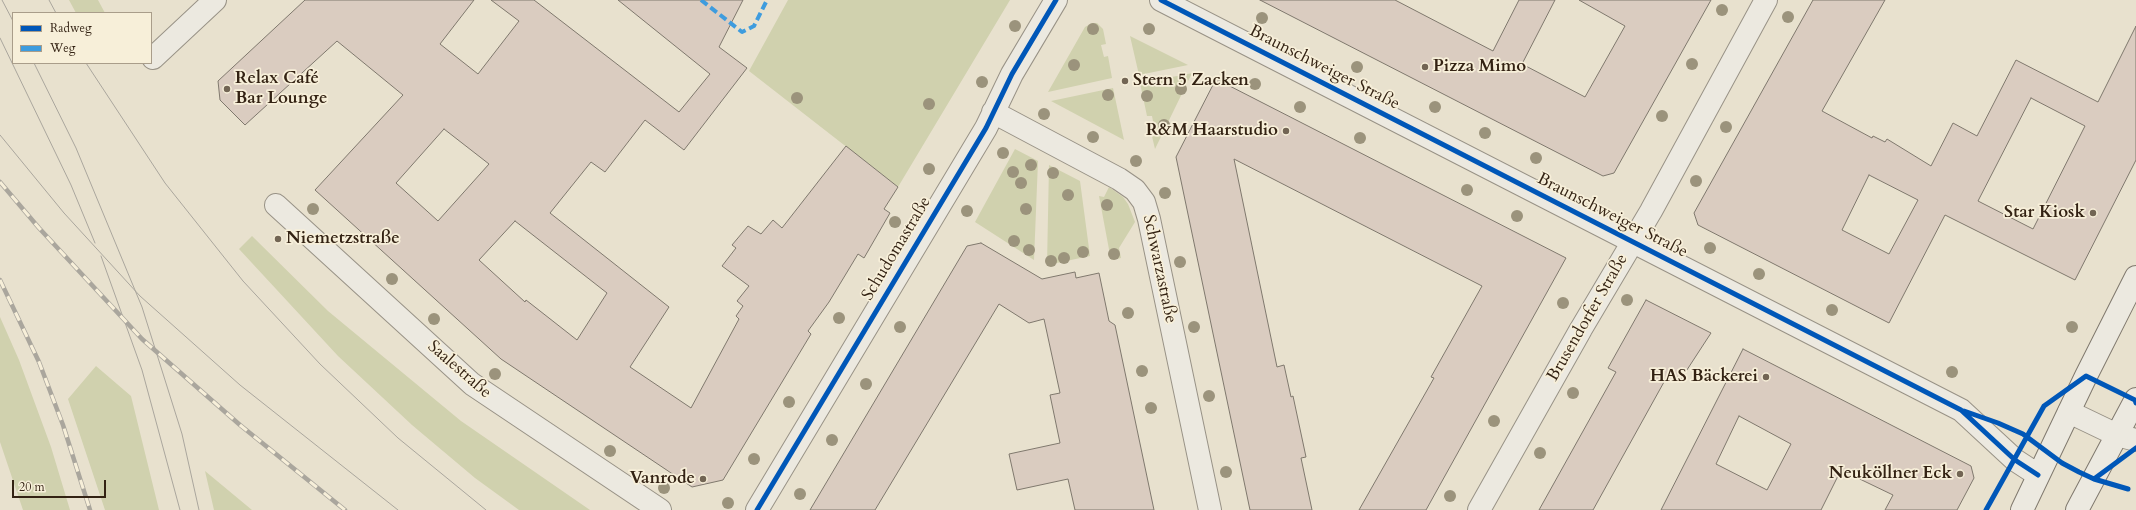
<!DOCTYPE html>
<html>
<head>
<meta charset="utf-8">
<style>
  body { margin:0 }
  #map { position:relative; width:2136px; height:510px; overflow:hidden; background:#e8e1ce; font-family:Cardo,serif }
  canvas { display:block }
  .legend { position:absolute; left:12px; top:12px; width:140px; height:52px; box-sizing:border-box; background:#f7efd9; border:1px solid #a99d8a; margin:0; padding:5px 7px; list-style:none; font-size:12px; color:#332213 }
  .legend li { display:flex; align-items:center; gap:8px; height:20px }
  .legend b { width:20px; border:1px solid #a99d8a }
  .scale { position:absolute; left:12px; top:480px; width:94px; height:18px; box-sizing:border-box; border:2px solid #332213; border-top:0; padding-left:5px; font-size:12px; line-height:14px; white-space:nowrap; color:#332213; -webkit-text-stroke:3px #f7efd9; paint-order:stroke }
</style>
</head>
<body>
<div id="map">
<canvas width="2136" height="510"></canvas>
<ul class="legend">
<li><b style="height:5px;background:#0057b8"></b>Radweg</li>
<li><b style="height:5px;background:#3e9cde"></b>Weg</li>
</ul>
<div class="scale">20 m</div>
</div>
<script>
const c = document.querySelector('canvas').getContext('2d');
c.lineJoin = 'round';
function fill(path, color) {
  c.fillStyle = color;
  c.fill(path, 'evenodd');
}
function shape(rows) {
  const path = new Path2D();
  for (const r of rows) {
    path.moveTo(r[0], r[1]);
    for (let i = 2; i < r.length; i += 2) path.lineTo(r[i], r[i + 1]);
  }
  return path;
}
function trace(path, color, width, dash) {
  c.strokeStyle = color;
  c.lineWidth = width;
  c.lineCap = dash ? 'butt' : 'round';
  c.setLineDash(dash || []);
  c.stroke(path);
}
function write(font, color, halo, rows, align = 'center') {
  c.font = font + ' Cardo,serif';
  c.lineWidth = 3.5;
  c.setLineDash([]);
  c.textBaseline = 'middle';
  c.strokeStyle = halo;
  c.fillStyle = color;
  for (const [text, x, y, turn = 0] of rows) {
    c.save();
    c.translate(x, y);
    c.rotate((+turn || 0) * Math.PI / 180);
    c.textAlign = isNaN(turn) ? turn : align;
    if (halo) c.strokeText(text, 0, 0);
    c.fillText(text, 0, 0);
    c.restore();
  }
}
const green = shape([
  [69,0,98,0,105,13,76,13],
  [788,0,1010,0,898,187,749,71],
  [1092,23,1097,23,1103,29,1106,44,1101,45,1104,57,1108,56,1112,78,1048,92,1085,27],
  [1130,36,1188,65,1139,75],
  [1193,73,1192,73,1155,149,1150,128,1154,126,1152,116,1147,116,1140,83],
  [1113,88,1124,140,1051,101],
  [1015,149,1038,161,1034,260,975,222],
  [1049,165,1080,181,1090,256,1047,265],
  [1109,187,1123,197,1128,204,1135,222,1119,248,1121,258,1111,260,1099,196,1104,197],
  [252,236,328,311,461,421,590,510,519,510,475,478,412,425,338,356,239,249],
  [0,317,19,360,51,447,70,510,23,510,0,442],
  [96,366,131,396,159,510,105,510,68,399],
  [205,471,252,510,214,510]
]);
const building = shape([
  [305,0,474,0,440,44,478,74,519,21,491,0,534,0,679,112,710,74,618,0,743,0,719,47,747,68,684,150,645,120,605,172,591,162,550,213,669,307,630,367,691,408,739,319,736,316,743,306,737,301,749,286,722,266,736,248,732,245,748,226,761,234,773,220,782,228,846,146,898,187,884,209,890,213,864,258,858,254,829,302,808,331,811,334,723,480,692,487,501,359,315,190,403,95,337,41,245,125,220,100,218,81,305,0],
  [444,129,489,164,438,221,396,183,444,129],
  [515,221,607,293,577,340,526,300,525,302,479,260,515,221],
  [1260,0,1395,0,1493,51,1519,0,1555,0,1522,64,1585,97,1625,26,1579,0,1711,0,1614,173,1603,176,1260,0],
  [1813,0,1885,0,1822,111,1872,138,1873,136,1885,142,1887,139,1931,166,1953,123,1977,136,2016,60,2098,102,2136,26,2136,160,2075,280,1945,215,1889,323,1698,225,1694,213,1813,0],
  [2031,98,2085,126,2033,229,1978,201,2031,98],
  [1869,175,1918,200,1889,254,1842,230,1869,175],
  [1216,79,1566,258,1426,510,1359,510,1434,378,1431,377,1482,286,1234,159,1277,367,1284,365,1291,397,1293,396,1306,457,1301,458,1312,510,1250,510,1176,157,1216,79],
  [981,243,1042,279,1075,272,1076,278,1099,273,1109,321,1115,325,1154,510,1075,510,1068,479,1017,490,1009,454,1060,443,1050,395,1060,393,1044,319,1029,323,999,304,875,510,810,510,967,246,981,243],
  [1646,300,1711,333,1681,379,1669,373,1593,510,1539,510,1616,372,1608,368,1646,300],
  [1743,349,1971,466,1974,478,1957,510,1885,510,1893,495,1841,470,1821,510,1661,510,1743,349],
  [1739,416,1791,444,1767,490,1716,464,1739,416]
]);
const street = shape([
  [1161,0,1961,410,2015,460,2038,475],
  [153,58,215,0],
  [993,112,1119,179,1135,190,1144,202,1149,219,1210,510],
  [276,205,472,384,660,510],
  [2069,412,2117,435,2136,440],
  [757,510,986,128,1012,74,1056,0],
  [1479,510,1581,329,1651,211,1766,0]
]);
const secondary = shape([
  [2022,510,2086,376,2136,277],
  [2077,510,2136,399]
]);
const tram = shape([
  [2,0,13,21],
  [49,0,56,13],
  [0,38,71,185,95,243],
  [34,63,76,148,142,307,182,434,199,510],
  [86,63,165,183,243,281,320,364,398,438,486,510],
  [0,135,64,213,140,296,240,385,398,510],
  [101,256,142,370,180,510]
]);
const rail = shape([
  [0,182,39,228,142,339,240,425,345,510],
  [0,280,39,362,63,425,90,510]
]);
const quiet = shape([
  [701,0,742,32,754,26,767,0]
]);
const cycleway = shape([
  [1161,0,1961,410,2015,460,2038,475],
  [1964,411,1998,423,2023,434,2062,463,2079,472,2094,479,2128,489],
  [2094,479,2136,448],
  [757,510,986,128,1012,74,1056,0],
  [1986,510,2044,406,2086,376,2135,400,2136,403]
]);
const trees = [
  [1722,10],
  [1788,17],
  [1262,18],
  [1015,26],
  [1093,29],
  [1149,29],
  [1692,64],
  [1074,65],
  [1357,67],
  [982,82],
  [1255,84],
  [1181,89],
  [1108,95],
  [1147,96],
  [797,98],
  [929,104],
  [1300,107],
  [1435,107],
  [1044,114],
  [1662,116],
  [1164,125],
  [1726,127],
  [1485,133],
  [1093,137],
  [1360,138],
  [1003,153],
  [1536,158],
  [1136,161],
  [1031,165],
  [929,169],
  [1013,172],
  [1053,173],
  [1696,181],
  [1021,183],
  [1467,190],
  [1165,193],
  [1068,195],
  [1107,205],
  [313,209],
  [1026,209],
  [967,211],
  [1517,216],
  [895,222],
  [1014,241],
  [1710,248],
  [1029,250],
  [1083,252],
  [1114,254],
  [1064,258],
  [1051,261],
  [1180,262],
  [1759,274],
  [392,279],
  [1627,300],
  [1563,303],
  [1832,310],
  [1128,313],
  [839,318],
  [434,319],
  [900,327],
  [1194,327],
  [2072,327],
  [1142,371],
  [1952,372],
  [495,374],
  [866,384],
  [1573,393],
  [1209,396],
  [789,402],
  [1151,408],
  [1494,421],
  [832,440],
  [610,451],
  [1540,453],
  [754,459],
  [1226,472],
  [664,488],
  [800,494],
  [1450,496],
  [728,503]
];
const markers = [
  [1425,67,4,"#726554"],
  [1125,81,4,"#726554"],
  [227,89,4,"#726554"],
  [1286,131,4,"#726554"],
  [2093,213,4,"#726554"],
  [278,239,4,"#726554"],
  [1766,377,4,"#726554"],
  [1960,474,4,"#726554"],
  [703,479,4,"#726554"]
];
const poiNames = [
  ["Pizza Mimo",1433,67,"left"],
  ["Relax Café",235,79,"left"],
  ["Bar Lounge",235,99,"left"],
  ["Stern 5 Zacken",1133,81,"left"],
  ["R&M Haarstudio",1278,131],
  ["Star Kiosk",2085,213],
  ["Niemetzstraße",286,239,"left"],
  ["HAS Bäckerei",1758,377],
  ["Neuköllner Eck",1952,474],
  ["Vanrode",695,479]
];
const streetNames = [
  ["Braunschweiger Straße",1324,68,27],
  ["Braunschweiger Straße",1612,216,27],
  ["Schudomastraße",897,249,-59],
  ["Schwarzastraße",1159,269,78],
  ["Brusendorfer Straße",1588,318,-60],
  ["Saalestraße",459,370,41]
];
fill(green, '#d0d1ae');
fill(building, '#daccc0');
trace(building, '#7f786d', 1);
trace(street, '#989286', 24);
trace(secondary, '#7f786d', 24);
trace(street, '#ece9e0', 22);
trace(secondary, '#ece9e0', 22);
trace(tram, '#aaa69d', 1);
trace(rail, '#aaa69d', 4.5);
trace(rail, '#f7efd9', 3, [9]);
trace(quiet, '#3e9cde', 4, [8, 4]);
trace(cycleway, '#0057b8', 5);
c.fillStyle = '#9b937c';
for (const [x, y] of trees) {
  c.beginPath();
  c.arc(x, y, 6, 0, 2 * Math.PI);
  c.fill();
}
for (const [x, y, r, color] of markers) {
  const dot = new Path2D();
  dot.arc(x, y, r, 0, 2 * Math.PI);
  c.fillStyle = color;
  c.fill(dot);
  trace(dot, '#f7efd9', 1.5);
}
write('bold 17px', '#332213', '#f7efd9', poiNames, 'right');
write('17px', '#332213', '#f7efd9', streetNames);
</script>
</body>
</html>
